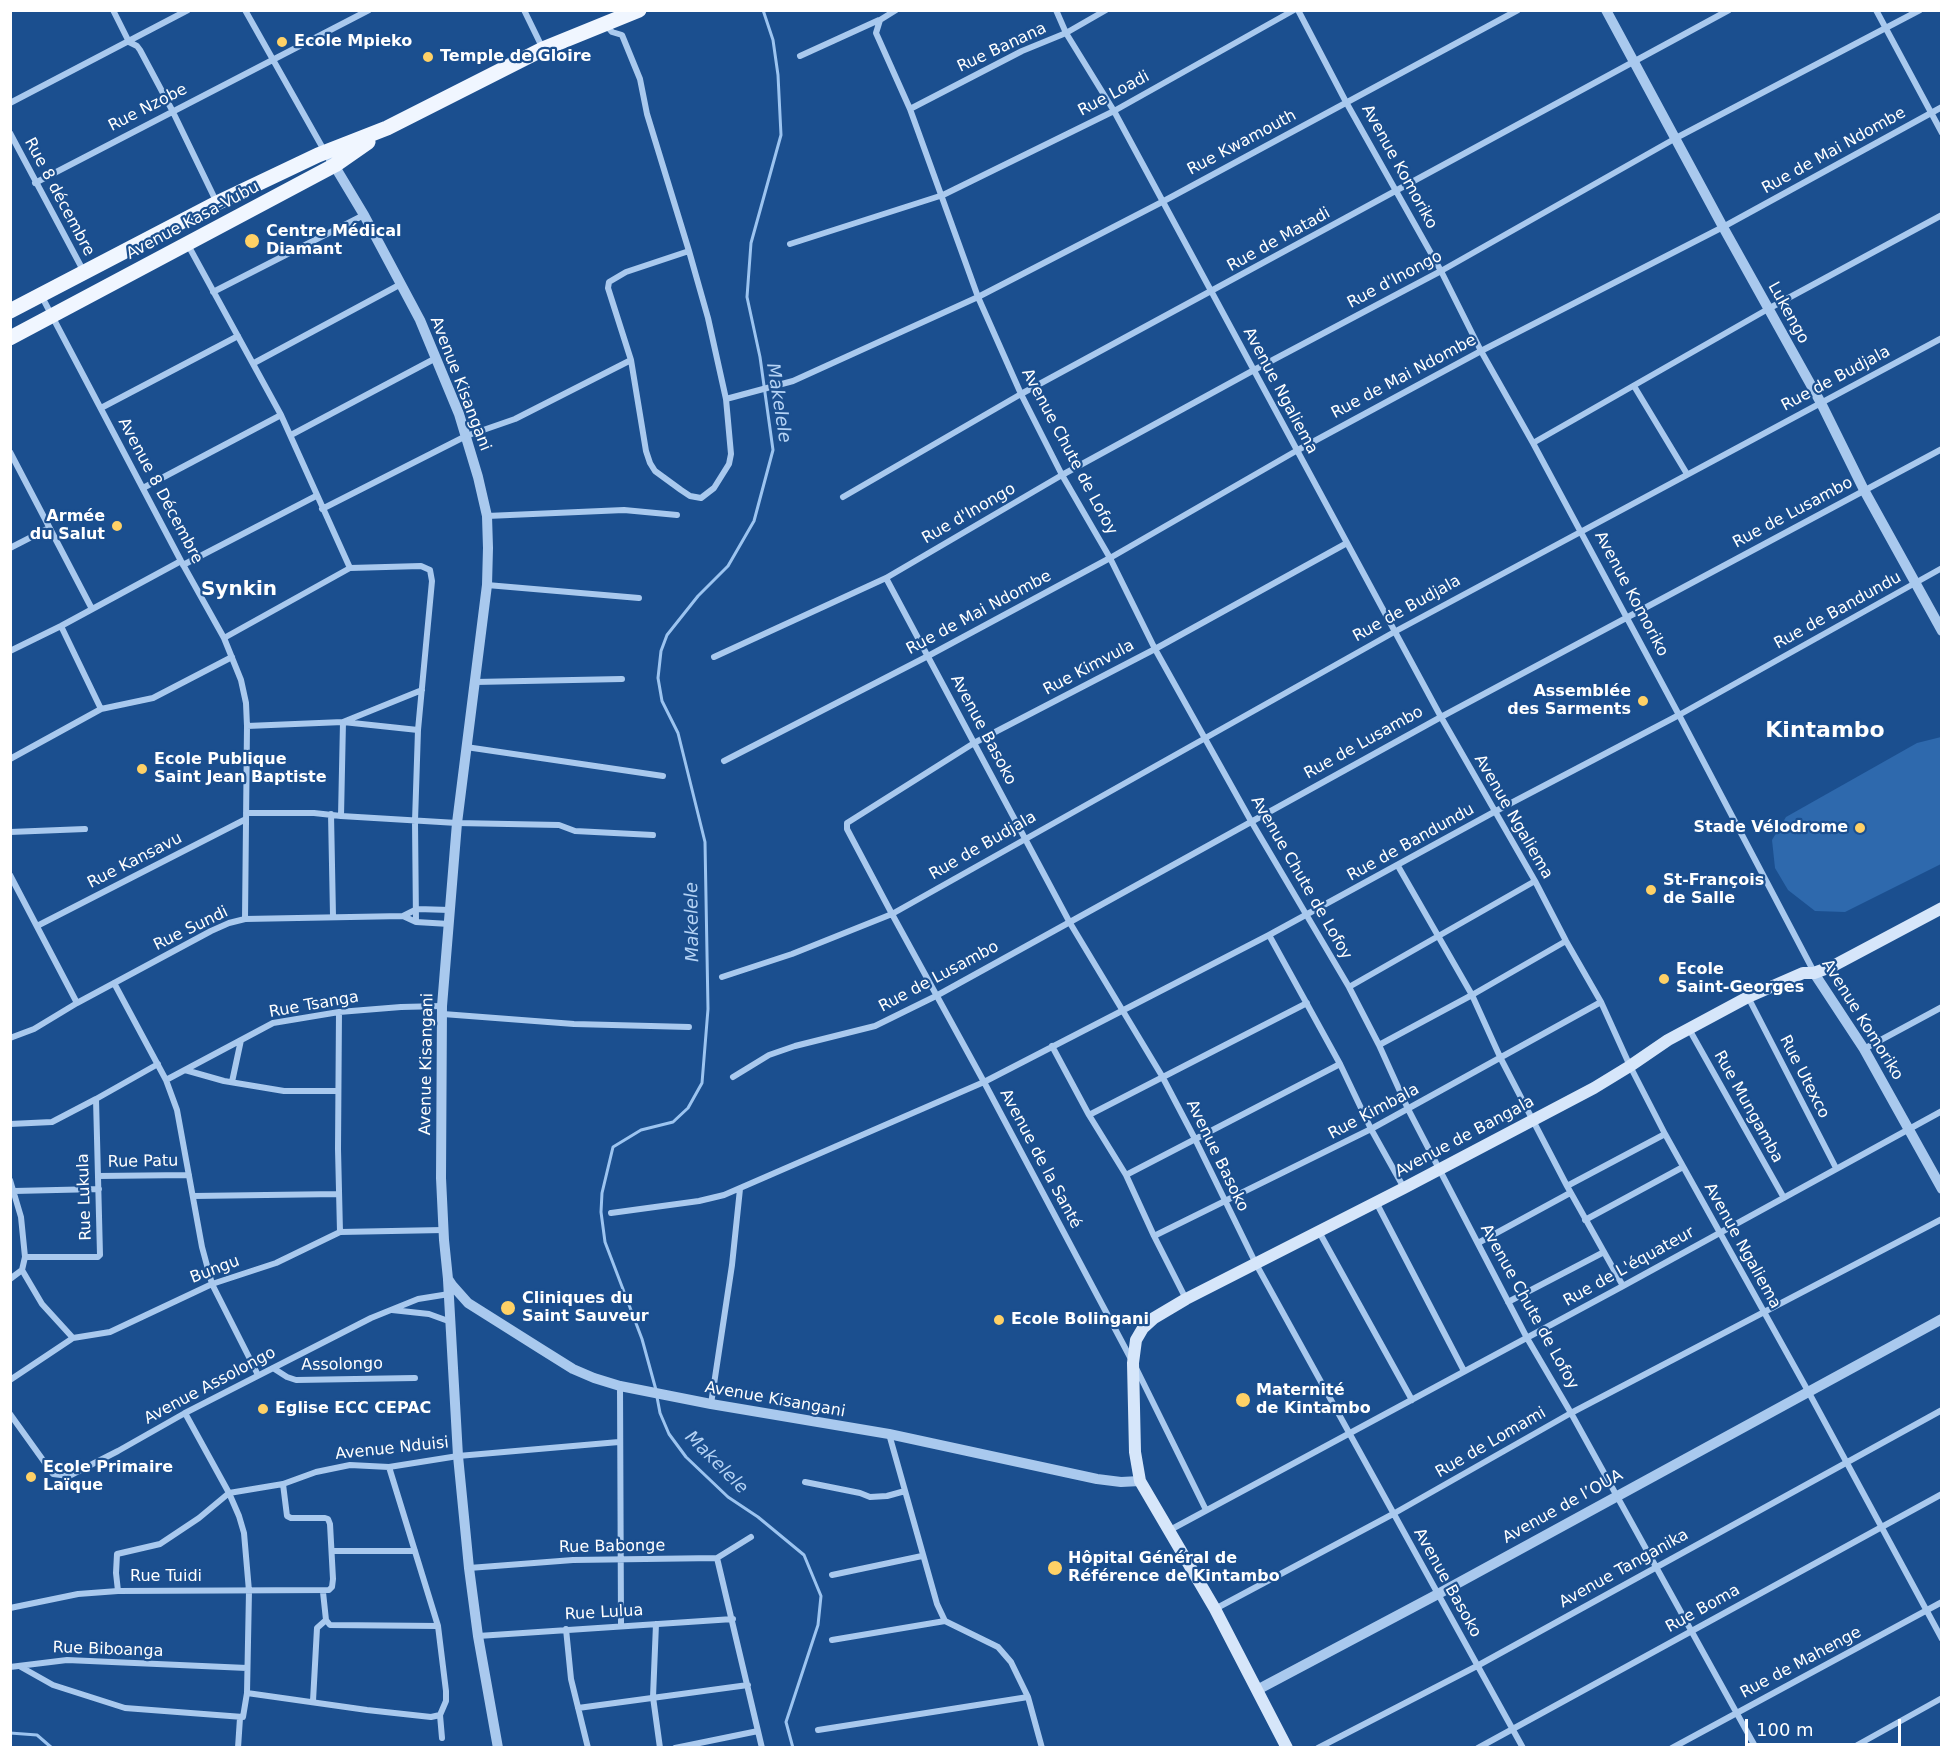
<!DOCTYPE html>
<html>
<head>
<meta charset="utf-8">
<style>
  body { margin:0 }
  #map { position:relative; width:1952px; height:1758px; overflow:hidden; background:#1b4f8f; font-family:"DejaVu Sans",sans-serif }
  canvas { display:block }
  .frame { position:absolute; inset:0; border:12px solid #fff; pointer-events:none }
  .scale { position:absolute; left:1745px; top:1719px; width:156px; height:27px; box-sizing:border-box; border:3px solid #fff; border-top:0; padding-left:8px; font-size:18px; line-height:21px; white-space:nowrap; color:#fff; -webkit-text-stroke:4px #1b4f8f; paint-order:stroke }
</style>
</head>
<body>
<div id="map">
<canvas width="1952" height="1758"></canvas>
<div class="frame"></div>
<div class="scale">100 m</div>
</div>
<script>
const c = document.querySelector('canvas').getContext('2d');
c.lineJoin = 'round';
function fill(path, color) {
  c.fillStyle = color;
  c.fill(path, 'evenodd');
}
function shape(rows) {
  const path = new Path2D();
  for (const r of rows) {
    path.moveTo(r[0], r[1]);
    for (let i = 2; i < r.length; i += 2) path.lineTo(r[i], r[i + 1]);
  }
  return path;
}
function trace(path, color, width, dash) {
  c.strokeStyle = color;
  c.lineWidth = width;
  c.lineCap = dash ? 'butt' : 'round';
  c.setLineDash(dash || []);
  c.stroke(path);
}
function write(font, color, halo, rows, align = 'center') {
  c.font = font + ' "DejaVu Sans",sans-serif';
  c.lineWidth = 4.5;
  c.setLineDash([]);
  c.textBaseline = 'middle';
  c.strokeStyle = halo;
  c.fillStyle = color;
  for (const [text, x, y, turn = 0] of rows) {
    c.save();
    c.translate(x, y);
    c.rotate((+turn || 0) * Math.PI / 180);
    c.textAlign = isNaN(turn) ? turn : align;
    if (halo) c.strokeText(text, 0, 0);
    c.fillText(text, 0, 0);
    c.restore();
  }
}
const green = shape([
  [1941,737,1941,864,1845,912,1815,911,1788,890,1775,868,1772,840,1786,817,1917,743]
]);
const stream = shape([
  [656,1390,642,1339,605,1242,601,1212,602,1193,613,1147,641,1130,673,1122,688,1108,702,1083,708,1009,705,842,678,733,662,701,658,678,661,651,667,635,698,596,728,566,754,521,773,450,760,357,747,297,751,243,781,135,778,75,773,40,763,10],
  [657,1397,660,1413,669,1434,686,1457,728,1497,758,1517,804,1555,821,1596,818,1625,786,1722,793,1748],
  [10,1733,37,1735,52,1748]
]);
const minor = shape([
  [113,10,129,42,137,46,140,50,172,110,217,203],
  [245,10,325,152],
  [524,10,543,49],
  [896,10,880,20,876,33,910,109,978,297,1021,394,1062,475,1110,558,1155,649,1251,821,1349,987,1379,1045,1408,1109,1527,1338,1571,1413,1756,1748],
  [1056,10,1066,33,1114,111,1441,717,1535,881,1566,941,1601,1002,1630,1066,1665,1134,1808,1391,1942,1639],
  [1298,10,1346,102,1441,271,1481,351,1533,443,1679,715,1814,972],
  [1876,10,1942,133],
  [606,25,612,32,622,35,640,79,647,114,689,251,708,318,726,399,731,454,729,464,714,488,701,498,690,496,681,490,655,471,650,463,646,451,631,360,608,288,609,282,626,272,689,251],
  [800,56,879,20],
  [10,103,188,10],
  [910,109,1022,51,1066,33,1106,10],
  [10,133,84,272],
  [35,183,369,10],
  [790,244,943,195,1114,111,1294,10],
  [188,245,281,415,350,568],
  [213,292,364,215],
  [41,295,181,561,224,638,241,680,246,703,247,726,245,919],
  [254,363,401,284],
  [1634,386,1687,474],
  [726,399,793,381,978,297,1162,202,1518,10],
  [101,408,238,336],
  [291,435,436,358],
  [1533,443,1768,309,1942,215],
  [10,452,92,609],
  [143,488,281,415],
  [843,497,1021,394,1729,10],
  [322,509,466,436,515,419,631,360],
  [487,516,624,510,677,515],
  [10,548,49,528],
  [183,565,316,496],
  [886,578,1070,923,1162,1076,1195,1139,1256,1264,1523,1748],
  [487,585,639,598],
  [61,626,101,709],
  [224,638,350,568,421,566,430,570,432,581,418,730,415,821,416,922],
  [10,651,61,626,181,561],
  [714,657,886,578,1062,475,1254,370,1441,271,1676,138,1920,10],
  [475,682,622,679],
  [247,726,343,722,418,730],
  [466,747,663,776],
  [10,759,101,709,153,698,232,657],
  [724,761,928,656,1110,558,1296,451,1481,351,1723,227,1942,107],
  [246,813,314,813,341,816,457,823,559,825,575,831,653,835],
  [331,814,333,916],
  [341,816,343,722,422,690],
  [10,832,85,829],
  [1398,866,1472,995,1501,1059,1567,1186,1623,1286],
  [10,875,77,1003],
  [403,916,416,922,449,924],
  [37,926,246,819],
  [1269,935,1340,1064,1371,1129,1404,1188],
  [722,977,792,954,892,914,1396,631,1942,338],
  [114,983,166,1080,177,1110,202,1247,212,1284,258,1375],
  [1349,987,1535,881],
  [1748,997,1836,1168],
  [339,1012,338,1149,340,1232],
  [443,1014,574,1024,689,1027],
  [1689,1029,1784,1198],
  [10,1038,34,1029,77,1003,211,931,229,923,245,919,403,916,417,909,450,910],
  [1379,1045,1472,995,1566,941],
  [1052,1046,1089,1115,1126,1175,1154,1236,1186,1299],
  [1864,1049,1942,1007],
  [185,1070,224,1081,284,1091,338,1091],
  [733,1077,769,1055,795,1046,875,1026,936,996,1441,717,1942,449],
  [166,1080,273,1023,339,1012,401,1007,442,1006],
  [232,1082,241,1040],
  [1089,1115,1307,1003],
  [10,1124,52,1122,96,1099,158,1064],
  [1126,1175,1340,1064],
  [98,1176,189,1175],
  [10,1180,21,1217,25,1257,22,1270,42,1304,73,1338],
  [1567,1186,1665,1134],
  [14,1191,99,1189],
  [193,1196,339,1194],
  [1376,1202,1464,1371],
  [611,1213,699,1201,724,1195,984,1082,1269,935,1494,812,1679,715,1942,568],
  [1585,1220,1683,1167],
  [1318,1230,1412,1400],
  [1154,1236,1371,1129,1601,1002],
  [1478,1243,1570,1193],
  [25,1257,98,1257,100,1255,96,1099],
  [10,1279,22,1270],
  [1508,1302,1604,1252],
  [392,1310,429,1314,451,1322],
  [1131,1359,984,1082,892,914,847,829,847,823,974,743,1155,649,1347,543],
  [273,1368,287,1377,296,1380,415,1378],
  [1136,1368,1206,1510],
  [10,1380,73,1338,110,1332,212,1284,276,1263,340,1232,443,1230],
  [620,1386,621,1626],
  [711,1404,732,1265,740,1189],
  [10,1414,53,1474,69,1476,118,1451,185,1413,371,1318,418,1299,449,1294],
  [889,1434,937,1604,945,1621,998,1647,1011,1662,1028,1697,1042,1748],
  [389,1467,438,1626,446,1691,446,1701,440,1715,442,1738],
  [805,1482,860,1493,870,1497,887,1496,905,1491],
  [1170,1530,1623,1286,1942,1111],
  [333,1551,415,1551],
  [717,1558,762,1748],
  [469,1568,573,1560,717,1558,751,1537],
  [832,1575,922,1556],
  [118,1591,116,1573,117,1554,160,1544,199,1518,229,1493,283,1484,316,1472,350,1465,389,1467,458,1456,619,1442],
  [323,1592,326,1620,330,1625,438,1626],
  [10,1608,78,1594,118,1591,329,1590,332,1587,333,1579,330,1524,328,1519,325,1518,291,1518,287,1516,283,1484],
  [1215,1609,1393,1514,1571,1413,1942,1219],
  [656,1624,653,1697,660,1748],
  [566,1629,571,1679,588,1748],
  [478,1636,733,1619],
  [832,1640,945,1621],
  [10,1667,67,1660,247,1668],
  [21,1667,53,1685,125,1708,243,1717,247,1693,249,1591,244,1533,239,1516,229,1493,185,1413],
  [247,1693,367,1710,431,1717,440,1715],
  [313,1701,317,1628,326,1620],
  [578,1708,748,1685],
  [818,1730,1028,1697],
  [238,1748,240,1718],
  [675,1748,758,1731],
  [1318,1748,1477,1666,1942,1410],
  [1478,1748,1942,1494],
  [1672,1748,1942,1602],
  [1852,1748,1942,1698]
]);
const tertiary = shape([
  [1606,10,1723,227,1821,403,1864,490,1942,631],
  [331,160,364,215,420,320,459,414,478,477,487,516,488,548,487,585,457,823,442,1006,441,1178,444,1240,448,1279,452,1285,468,1303,541,1349,573,1369,594,1378,620,1386,711,1404,889,1434,1097,1479,1121,1482,1140,1481],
  [1814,973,1864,1049,1942,1189],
  [448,1280,458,1456,469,1568,478,1636,498,1748],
  [1257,1690,1438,1594,1942,1319]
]);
const secondary = shape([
  [1287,1748,1215,1609,1140,1481,1135,1452,1133,1363,1136,1340,1143,1328,1154,1318,1186,1299,1404,1188,1594,1088,1630,1066,1668,1040,1748,997,1803,973,1814,973,1833,966,1942,908]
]);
const primary = shape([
  [10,311,217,203,318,155,387,128,543,49,639,10],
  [10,338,335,165,368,142]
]);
const markers = [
  [282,42,6,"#ffd166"],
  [428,57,6,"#ffd166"],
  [252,241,8,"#ffd166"],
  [117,526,6,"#ffd166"],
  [1643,701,6,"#ffd166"],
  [142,769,6,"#ffd166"],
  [1860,828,6,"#ffd166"],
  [1651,890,6,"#ffd166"],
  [1664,979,6,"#ffd166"],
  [508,1308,8,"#ffd166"],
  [999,1320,6,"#ffd166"],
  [1243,1400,8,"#ffd166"],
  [263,1409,6,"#ffd166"],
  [31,1477,6,"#ffd166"],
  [1055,1568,8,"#ffd166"]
];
const poiNames = [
  ["Ecole Mpieko",294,42],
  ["Temple de Gloire",440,57],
  ["Centre Médical",266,232],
  ["Diamant",266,250],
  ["Armée",105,517,"right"],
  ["du Salut",105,535,"right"],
  ["Assemblée",1631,692,"right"],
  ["des Sarments",1631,710,"right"],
  ["Ecole Publique",154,760],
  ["Saint Jean Baptiste",154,778],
  ["Stade Vélodrome",1848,828,"right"],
  ["St-François",1663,881],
  ["de Salle",1663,899],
  ["Ecole",1676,970],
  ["Saint-Georges",1676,988],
  ["Cliniques du",522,1299],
  ["Saint Sauveur",522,1317],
  ["Ecole Bolingani",1011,1320],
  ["Maternité",1256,1391],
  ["de Kintambo",1256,1409],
  ["Eglise ECC CEPAC",275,1409],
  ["Ecole Primaire",43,1468],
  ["Laïque",43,1486],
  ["Hôpital Général de",1068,1559],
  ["Référence de Kintambo",1068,1577]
];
const streetNames = [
  ["Rue Banana",1002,48,-25],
  ["Rue Loadi",1114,94,-28],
  ["Rue Nzobe",148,108,-27],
  ["Rue Kwamouth",1242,143,-28],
  ["Rue de Mai Ndombe",1834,151,-29],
  ["Avenue Komoriko",1399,167,61],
  ["Rue 8 décembre",59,197,62],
  ["Avenue Kasa-Vubu",193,221,-28],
  ["Rue de Matadi",1279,240,-29],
  ["Rue d'Inongo",1395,280,-28],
  ["Lukengo",1788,313,61],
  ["Rue de Mai Ndombe",1404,377,-28],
  ["Rue de Budjala",1836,379,-28],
  ["Avenue Kisangani",460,384,69],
  ["Avenue Ngaliema",1280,391,62],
  ["Avenue Chute de Lofoy",1069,452,62],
  ["Avenue 8 Décembre",160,491,62],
  ["Rue de Lusambo",1793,513,-28],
  ["Rue d'Inongo",969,514,-30],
  ["Avenue Komoriko",1631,594,62],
  ["Rue de Budjala",1407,609,-29],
  ["Rue de Bandundu",1838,611,-29],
  ["Rue de Mai Ndombe",979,613,-28],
  ["Rue Kimvula",1089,668,-28],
  ["Avenue Basoko",983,730,62],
  ["Rue de Lusambo",1364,743,-29],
  ["Avenue Ngaliema",1513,817,60],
  ["Rue de Bandundu",1411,843,-29],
  ["Rue de Budjala",983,846,-30],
  ["Rue Kansavu",135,861,-27],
  ["Avenue Chute de Lofoy",1301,878,60],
  ["Rue Sundi",191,929,-26],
  ["Rue de Lusambo",939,977,-28],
  ["Rue Tsanga",314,1005,-10],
  ["Avenue Komoriko",1862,1020,58],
  ["Avenue Kisangani",427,1064,-89],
  ["Rue Utexco",1804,1077,63],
  ["Rue Mungamba",1748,1107,61],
  ["Rue Kimbala",1374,1112,-28],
  ["Avenue de Bangala",1465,1137,-28],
  ["Avenue Basoko",1217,1156,64],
  ["Avenue de la Santé",1040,1159,62],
  ["Rue Patu",143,1162,-1],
  ["Rue Lukula",85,1197,-92],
  ["Avenue Ngaliema",1742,1246,61],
  ["Rue de L'équateur",1629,1267,-29],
  ["Bungu",215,1270,-21],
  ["Avenue Chute de Lofoy",1529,1307,61],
  ["Assolongo",342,1365,-1],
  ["Avenue Assolongo",210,1386,-28],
  ["Avenue Kisangani",775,1400,10],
  ["Rue de Lomami",1491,1443,-30],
  ["Avenue Nduisi",392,1449,-6],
  ["Avenue de l’OUA",1563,1507,-29],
  ["Rue Babonge",612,1547,-1],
  ["Avenue Tanganika",1624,1569,-29],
  ["Rue Tuidi",166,1577],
  ["Avenue Basoko",1447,1583,61],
  ["Rue Boma",1703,1609,-29],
  ["Rue Lulua",604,1613,-3],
  ["Rue Biboanga",108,1650,2],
  ["Rue de Mahenge",1801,1663,-28]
];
const waterNames = [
  ["Makelele",778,403,81],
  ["Makelele",693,922,-91],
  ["Makelele",716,1463,45]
];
const quarterNames = [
  ["Synkin",239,590]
];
const districtNames = [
  ["Kintambo",1825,731]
];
fill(green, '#2e69ad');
trace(stream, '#9cc4f0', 3);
trace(minor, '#a9c9ee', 6);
trace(tertiary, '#a9c9ee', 10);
trace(secondary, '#d6e6fa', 12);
trace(primary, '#f0f6ff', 15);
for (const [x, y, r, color] of markers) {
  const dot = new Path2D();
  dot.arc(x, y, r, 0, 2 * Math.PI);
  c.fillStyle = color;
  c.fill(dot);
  trace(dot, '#1b4f8f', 2);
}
write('bold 16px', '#fff', '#1b4f8f', poiNames, 'left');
write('16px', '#fff', '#1b4f8f', streetNames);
write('italic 18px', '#b5d3f5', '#1b4f8f', waterNames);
write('bold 20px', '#fff', '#1b4f8f', quarterNames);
write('bold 22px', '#fff', '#1b4f8f', districtNames);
</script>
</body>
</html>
